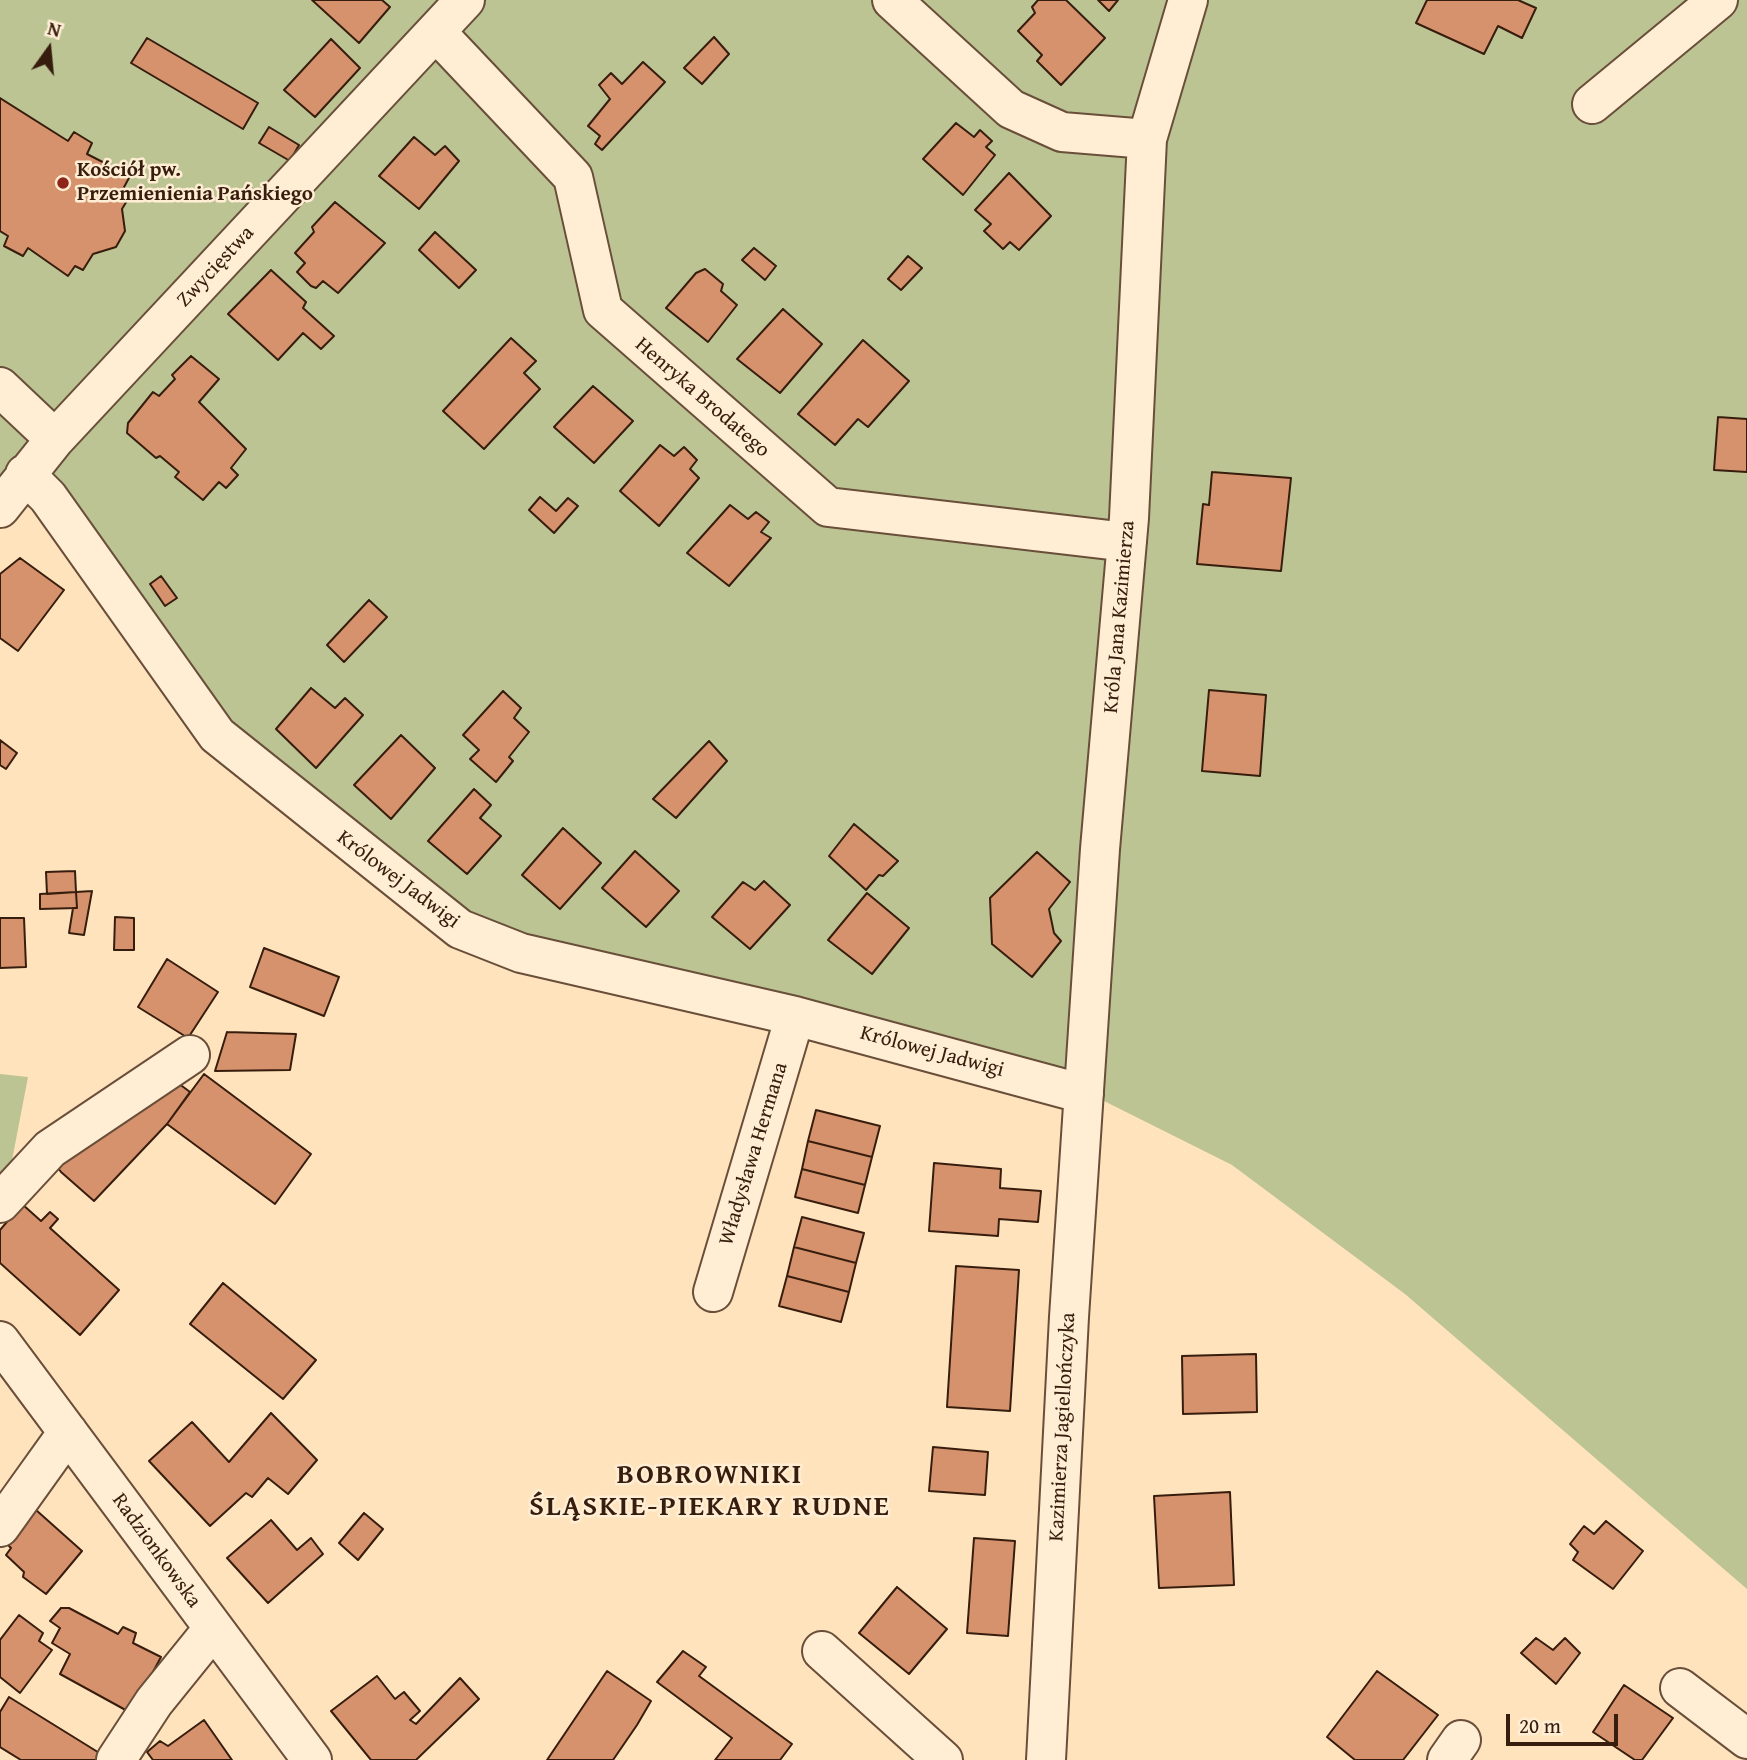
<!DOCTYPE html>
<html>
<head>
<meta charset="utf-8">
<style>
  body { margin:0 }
  #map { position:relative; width:1747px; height:1760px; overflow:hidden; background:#ffe3bd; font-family:"Gentium Book Plus",serif }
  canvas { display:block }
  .north { position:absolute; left:14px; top:14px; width:70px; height:70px; -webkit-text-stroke:5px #ffedd4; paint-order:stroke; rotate:15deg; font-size:19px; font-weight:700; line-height:28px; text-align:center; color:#371d0d }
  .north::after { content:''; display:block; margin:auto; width:24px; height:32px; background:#371d0d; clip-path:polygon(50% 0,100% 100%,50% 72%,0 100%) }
  .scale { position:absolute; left:1506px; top:1714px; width:112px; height:32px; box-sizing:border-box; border:4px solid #371d0d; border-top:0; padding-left:9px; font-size:21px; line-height:24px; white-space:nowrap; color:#371d0d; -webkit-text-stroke:5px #ffedd4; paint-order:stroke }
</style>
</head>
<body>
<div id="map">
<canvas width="1747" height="1760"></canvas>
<div class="north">N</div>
<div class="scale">20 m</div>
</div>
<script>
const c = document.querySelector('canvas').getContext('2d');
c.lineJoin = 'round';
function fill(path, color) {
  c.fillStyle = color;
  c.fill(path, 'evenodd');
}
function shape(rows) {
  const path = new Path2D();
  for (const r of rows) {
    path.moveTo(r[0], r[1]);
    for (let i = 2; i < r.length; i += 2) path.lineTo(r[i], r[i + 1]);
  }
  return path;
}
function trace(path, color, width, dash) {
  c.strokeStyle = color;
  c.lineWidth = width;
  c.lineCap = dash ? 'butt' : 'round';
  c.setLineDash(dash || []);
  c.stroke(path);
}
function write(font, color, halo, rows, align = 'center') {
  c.font = font + ' "Gentium Book Plus",serif';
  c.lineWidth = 5;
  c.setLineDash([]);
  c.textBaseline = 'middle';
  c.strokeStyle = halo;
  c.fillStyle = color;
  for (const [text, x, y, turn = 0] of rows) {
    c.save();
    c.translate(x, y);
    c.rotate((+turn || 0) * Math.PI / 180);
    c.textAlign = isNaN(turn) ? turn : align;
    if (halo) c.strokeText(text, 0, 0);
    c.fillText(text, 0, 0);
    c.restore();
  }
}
const green = shape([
  [0,0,1747,0,1747,1589,1405,1294,1232,1165,1086,1092,838,1019,468,918,304,811,7,469,0,479],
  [0,1074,28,1077,9,1176,0,1184]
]);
const building = shape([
  [312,0,382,0,390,7,359,43,312,0],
  [1038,0,1066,0,1105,38,1061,85,1037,61,1042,55,1018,31,1035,13,1032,7,1038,0],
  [1098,0,1118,0,1109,11,1098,0],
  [1427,0,1518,0,1536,8,1522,38,1498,26,1484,54,1416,23,1427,0],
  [714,37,729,54,702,84,684,68,714,37],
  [147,38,258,103,243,129,131,63,147,38],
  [331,39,360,68,315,117,284,90,331,39],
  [643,62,665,82,602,150,595,144,600,136,588,126,610,99,599,85,611,73,622,84,643,62],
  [0,98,68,141,74,132,92,143,87,154,130,176,123,189,131,194,122,209,125,231,116,247,93,254,83,270,75,266,68,276,28,248,23,256,4,246,8,236,0,231,0,98],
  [956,123,974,137,980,130,992,141,986,147,995,155,963,195,923,159,956,123],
  [269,127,299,145,290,161,259,143,269,127],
  [414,137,435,155,445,146,459,161,419,209,379,176,414,137],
  [1009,173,1051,216,1019,250,1010,242,1003,249,984,231,991,224,975,210,1009,173],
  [335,202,385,243,338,293,323,281,316,288,311,286,297,272,305,263,295,253,314,232,312,227,335,202],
  [435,232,476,270,459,288,419,250,435,232],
  [754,248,776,266,765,280,742,260,754,248],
  [908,256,922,268,901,290,888,279,908,256],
  [705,269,723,284,721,291,737,305,708,342,666,308,696,273,705,269],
  [271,270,306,302,303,308,334,336,321,349,303,333,278,360,228,314,271,270],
  [783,309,822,344,780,393,737,359,783,309],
  [511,338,536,361,524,373,540,389,484,449,443,411,511,338],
  [863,340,909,381,868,427,858,419,835,445,798,414,863,340],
  [191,356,219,379,199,402,246,449,231,468,238,475,226,488,219,482,203,500,175,477,179,472,160,456,156,458,127,433,128,423,153,392,159,396,175,379,172,375,191,356],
  [593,386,633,421,594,463,554,427,593,386],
  [1718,417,1747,419,1747,472,1714,470,1718,417],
  [660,445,674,456,684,447,697,460,690,469,699,478,659,526,620,491,660,445],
  [1212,472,1291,478,1281,571,1197,564,1203,504,1209,505,1212,472],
  [540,497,556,511,568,498,578,506,554,533,529,510,540,497],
  [730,505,748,519,756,512,769,522,761,532,771,538,729,586,687,553,730,505],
  [20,558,64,590,18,651,0,638,0,574,20,558],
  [161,576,177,598,165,606,150,584,161,576],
  [369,600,387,617,344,662,327,645,369,600],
  [311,688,335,708,345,698,363,715,316,768,276,729,311,688],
  [1209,690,1266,695,1260,776,1202,771,1209,690],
  [503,691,521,708,514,718,529,732,509,757,513,761,496,782,470,759,479,750,463,735,503,691],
  [401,735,435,768,391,819,354,785,401,735],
  [0,740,17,753,6,769,0,765,0,740],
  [709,741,727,761,676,818,653,799,709,741],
  [474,789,491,805,480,818,501,836,467,874,428,841,474,789],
  [854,824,898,861,883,876,879,875,866,890,829,856,854,824],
  [563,828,601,863,560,909,522,875,563,828],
  [635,851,679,891,646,927,602,888,635,851],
  [1037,852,1070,882,1049,909,1054,933,1061,941,1032,977,992,944,990,898,1037,852],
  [75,871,76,892,47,894,46,872,75,871],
  [764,881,790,905,750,949,712,917,743,882,755,890,764,881],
  [92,891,84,935,69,933,73,908,77,908,76,892,92,891],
  [76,892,77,908,40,909,40,894,76,892],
  [867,893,909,928,872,974,828,940,867,893],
  [115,917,134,918,134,950,114,950,115,917],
  [0,918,24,918,26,967,0,968,0,918],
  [264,948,339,977,324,1016,250,987,264,948],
  [167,959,218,992,188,1038,138,1007,167,959],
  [227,1032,296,1034,290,1070,215,1071,227,1032],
  [204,1074,311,1154,275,1204,167,1124,204,1074],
  [178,1083,190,1092,167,1124,94,1201,61,1172,58,1168,108,1119,178,1083],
  [816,1110,880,1126,872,1157,808,1141,816,1110],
  [808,1141,872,1157,865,1185,802,1169,808,1141],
  [934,1163,1001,1169,1000,1188,1041,1191,1038,1222,999,1219,998,1236,929,1231,934,1163],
  [802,1169,865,1185,858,1213,795,1197,802,1169],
  [22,1204,41,1221,50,1212,58,1219,50,1228,119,1290,80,1335,0,1263,0,1230,22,1204],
  [802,1217,864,1233,856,1263,794,1247,802,1217],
  [794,1247,856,1263,849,1292,787,1276,794,1247],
  [956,1266,1019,1270,1010,1411,947,1407,956,1266],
  [787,1276,849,1292,841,1322,779,1306,787,1276],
  [223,1283,316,1360,283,1399,190,1324,223,1283],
  [1256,1354,1257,1412,1183,1414,1182,1356,1256,1354],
  [271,1413,317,1460,288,1494,268,1478,252,1497,246,1493,210,1526,149,1461,192,1422,229,1462,271,1413],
  [933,1447,988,1452,985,1495,929,1491,933,1447],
  [1230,1492,1234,1585,1159,1588,1154,1496,1230,1492],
  [36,1510,82,1551,46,1594,23,1577,24,1572,6,1555,11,1548,6,1543,36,1510],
  [364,1513,383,1529,358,1560,339,1543,364,1513],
  [271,1520,297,1550,311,1538,323,1554,268,1603,227,1558,271,1520],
  [1606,1521,1643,1551,1613,1589,1573,1560,1578,1552,1570,1544,1584,1526,1594,1534,1606,1521],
  [974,1538,1015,1541,1008,1636,967,1633,974,1538],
  [897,1587,947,1629,909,1674,859,1633,897,1587],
  [61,1608,69,1608,118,1634,123,1627,136,1633,133,1643,161,1657,131,1713,60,1674,70,1654,52,1643,60,1628,50,1621,61,1608],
  [19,1615,43,1633,39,1641,52,1650,20,1693,0,1677,0,1640,19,1615],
  [1536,1638,1553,1650,1565,1638,1580,1653,1556,1684,1521,1653,1536,1638],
  [683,1651,706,1667,699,1676,792,1744,780,1760,715,1760,732,1738,657,1682,683,1651],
  [607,1671,651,1701,637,1725,613,1760,547,1760,607,1671],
  [1377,1671,1438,1715,1403,1760,1355,1760,1327,1737,1377,1671],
  [377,1676,395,1699,404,1692,420,1711,410,1720,416,1724,460,1678,479,1699,416,1760,371,1760,331,1711,377,1676],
  [1624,1685,1673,1718,1642,1760,1635,1760,1593,1732,1624,1685],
  [9,1697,101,1754,97,1760,21,1760,0,1747,0,1712,9,1697],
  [204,1720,232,1760,153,1760,147,1752,160,1741,168,1746,204,1720]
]);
const minor = shape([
  [892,0,1011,109,1062,132,1147,139],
  [436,32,573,177,603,310,828,507,1127,542],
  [1592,104,1718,0],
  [0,387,55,439],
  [25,474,48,497,217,735,460,929,521,953,795,1016,1084,1094],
  [0,508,55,439,465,0],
  [0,1203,50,1149,190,1055],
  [713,1292,795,1016],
  [0,1341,312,1760],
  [0,1527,68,1432],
  [822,1651,943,1760],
  [1680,1688,1747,1739],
  [116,1760,154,1702,213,1629],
  [1046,1760,1069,1317,1100,849,1129,518,1147,139,1188,0],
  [1447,1760,1461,1740]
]);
const markers = [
  [63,183,7,"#8f2418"]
];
const poiNames = [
  ["Kościół pw.",77,171],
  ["Przemienienia Pańskiego",77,195]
];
const streetNames = [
  ["Zwycięstwa",216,267,-47],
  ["Henryka Brodatego",702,398,41],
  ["Króla Jana Kazimierza",1120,617,-85],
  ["Królowej Jadwigi",398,880,37],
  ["Królowej Jadwigi",932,1052,15],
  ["Władysława Hermana",754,1154,-73],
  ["Kazimierza Jagiellończyka",1063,1427,-87],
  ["Radzionkowska",156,1551,54]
];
const districtNames = [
  ["BOBROWNIKI",710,1476],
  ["ŚLĄSKIE-PIEKARY RUDNE",710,1508]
];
fill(green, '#bcc494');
fill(building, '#d6926d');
trace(building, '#371d0d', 2);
trace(minor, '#694e39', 42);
trace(minor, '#ffedd4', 38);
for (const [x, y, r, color] of markers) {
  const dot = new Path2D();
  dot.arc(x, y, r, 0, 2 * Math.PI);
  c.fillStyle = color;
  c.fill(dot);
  trace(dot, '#ffedd4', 2.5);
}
write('bold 21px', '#371d0d', '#ffedd4', poiNames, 'left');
write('21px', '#371d0d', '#ffedd4', streetNames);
c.letterSpacing = '2px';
write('bold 28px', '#371d0d', '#ffedd4', districtNames);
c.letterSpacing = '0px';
</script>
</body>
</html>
